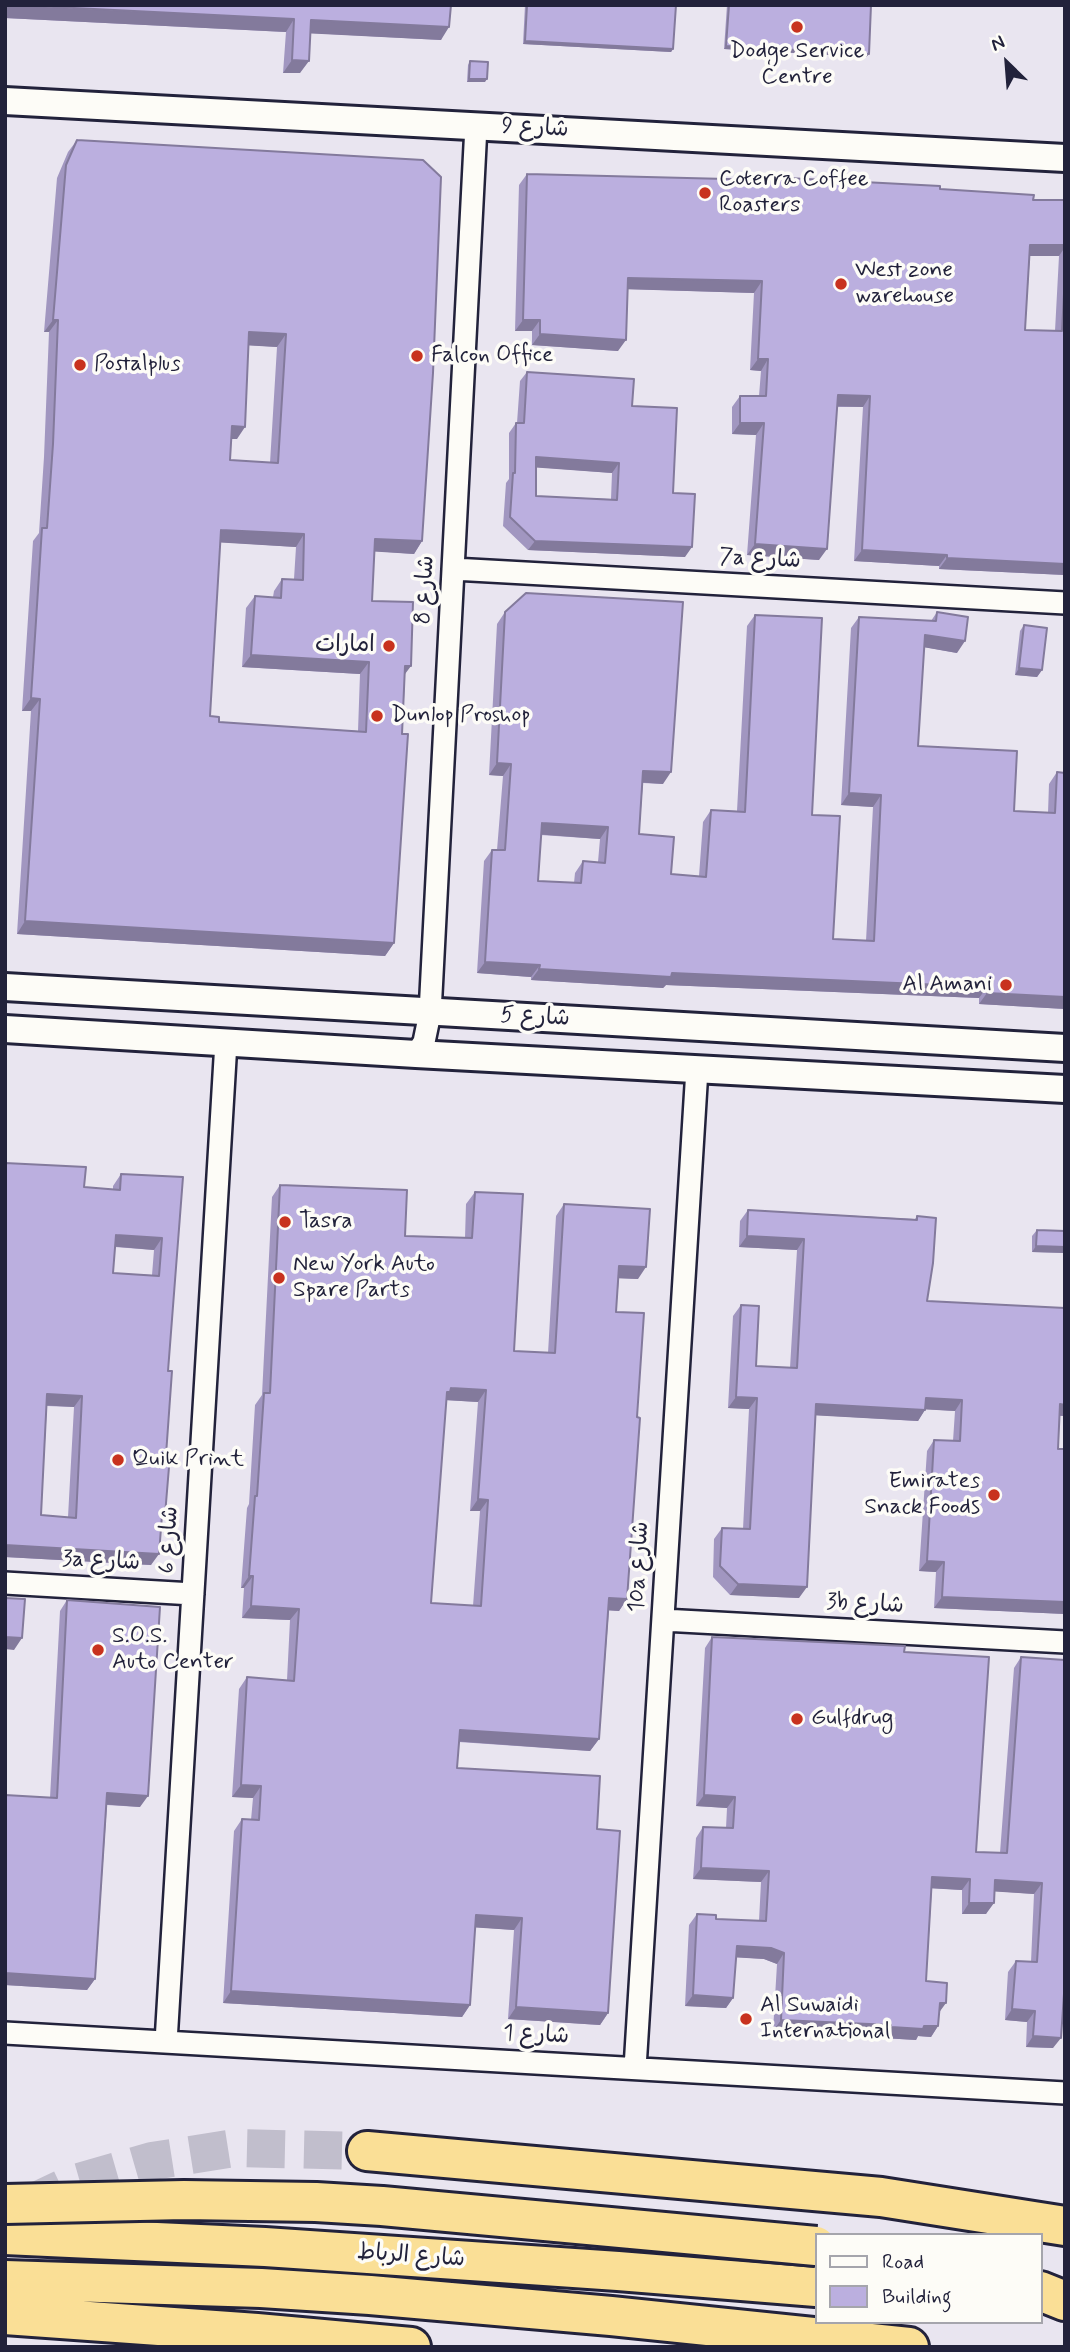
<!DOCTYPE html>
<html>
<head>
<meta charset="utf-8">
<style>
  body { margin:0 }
  #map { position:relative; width:1070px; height:2352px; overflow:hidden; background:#e9e5f0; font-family:Mynerve,sans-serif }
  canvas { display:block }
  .frame { position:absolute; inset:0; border:7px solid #22223b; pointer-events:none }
  .legend { position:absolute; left:815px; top:2233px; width:228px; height:91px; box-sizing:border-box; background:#fdfcf7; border:2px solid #a5a5ac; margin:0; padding:9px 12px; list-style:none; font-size:21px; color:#22223b }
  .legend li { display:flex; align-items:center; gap:14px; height:35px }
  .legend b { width:35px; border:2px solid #a5a5ac }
  .north { position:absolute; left:972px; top:28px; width:70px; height:70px; -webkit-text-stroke:5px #fdfcf7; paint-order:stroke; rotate:335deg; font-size:19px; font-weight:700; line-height:28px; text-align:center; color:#22223b }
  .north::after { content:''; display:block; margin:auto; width:24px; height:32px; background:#22223b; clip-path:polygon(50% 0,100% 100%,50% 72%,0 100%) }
</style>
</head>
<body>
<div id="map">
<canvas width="1070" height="2352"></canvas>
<div class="frame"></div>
<ul class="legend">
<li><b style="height:9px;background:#fdfcf7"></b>Road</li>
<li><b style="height:19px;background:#bbafdf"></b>Building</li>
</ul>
<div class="north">N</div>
</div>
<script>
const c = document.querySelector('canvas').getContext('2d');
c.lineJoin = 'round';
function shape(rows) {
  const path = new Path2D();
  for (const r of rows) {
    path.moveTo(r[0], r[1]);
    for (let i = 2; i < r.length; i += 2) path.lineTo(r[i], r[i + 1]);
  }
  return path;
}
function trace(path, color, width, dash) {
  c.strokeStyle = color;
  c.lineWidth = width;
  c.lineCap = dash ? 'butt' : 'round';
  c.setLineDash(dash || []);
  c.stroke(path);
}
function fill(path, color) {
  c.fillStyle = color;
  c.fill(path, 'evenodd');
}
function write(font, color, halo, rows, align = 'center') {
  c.font = font + ' Mynerve,"Playpen Sans Arabic",sans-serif';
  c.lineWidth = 7;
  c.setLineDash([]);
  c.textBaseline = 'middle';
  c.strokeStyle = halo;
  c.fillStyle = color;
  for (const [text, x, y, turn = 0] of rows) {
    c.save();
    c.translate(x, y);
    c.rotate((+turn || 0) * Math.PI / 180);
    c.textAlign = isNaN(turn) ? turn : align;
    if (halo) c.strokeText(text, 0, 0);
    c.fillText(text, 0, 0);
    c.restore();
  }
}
const motorwayTunnel = shape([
  [28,2205,72,2184,152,2161,235,2148,367,2151]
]);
const minor = shape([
  [453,569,1065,603],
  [416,1054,424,1042,430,1013,476,126],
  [5,1583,193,1594],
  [663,1620,1065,1642],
  [5,2033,1065,2093],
  [166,2042,226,1042],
  [635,2068,697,1069]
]);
const tertiary = shape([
  [5,101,1065,158],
  [5,987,1065,1048],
  [5,1029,416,1054,1065,1089]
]);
const motorway = shape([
  [367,2151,881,2197,1065,2226],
  [5,2235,265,2247,618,2271,816,2287],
  [5,2280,261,2288,370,2295,611,2316,909,2347],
  [1040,2291,1065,2301],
  [5,2315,257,2333,411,2347]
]);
const motorwayBridge = shape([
  [5,2204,184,2200,316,2202,382,2206,816,2246]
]);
const wall = shape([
  [451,5,441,40,310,33,300,73,283,73,286,32,5,18],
  [525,5,676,5,673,49,671,52,523,44],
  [727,5,871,5,869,54,866,57,724,49],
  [470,61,485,82,467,82,468,65],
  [77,140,423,160,422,541,414,554,374,551,372,601,405,675,394,943,385,956,17,934,31,711,22,711,33,541,39,533,44,457,49,332,44,332,57,178,68,152],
  [249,345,277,347,270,463,230,460,231,439,237,439],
  [220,542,296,547,294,579,282,579,274,591,273,597,255,596,246,608,242,667,360,674,358,731,219,722,210,716],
  [527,174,765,180,768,177,940,189,1033,200,1065,200,1065,575,939,569,939,566,854,561,863,407,837,407,819,560,747,555,756,435,732,434,732,407,740,396,759,396,761,371,750,370,754,293,627,289,618,351,532,345,532,331,515,331,519,185],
  [1030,256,1059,256,1055,331,1025,330],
  [527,372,632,406,673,493,685,557,528,550,503,526,506,483,509,479,509,433,516,423,517,423,520,381],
  [536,467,612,473,611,499,536,496],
  [505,612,663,784,643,783,639,834,671,874,699,876,703,822,711,810,737,811,747,626,755,615,812,815,833,939,866,941,873,807,841,805,851,628,859,617,931,621,937,612,957,653,924,647,918,746,1014,811,1048,813,1049,784,1057,772,1065,773,1065,1009,979,1004,979,998,666,985,663,988,531,980,531,977,477,973,484,861,492,850,497,850,503,776,489,775,497,624],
  [541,835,600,839,598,862,583,861,575,873,574,883,538,881],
  [1024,625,1042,670,1037,677,1015,675,1020,631],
  [5,1163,84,1187,113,1189,113,1186,121,1174,183,1177,168,1371,165,1515,161,1521,151,1565,5,1557],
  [115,1247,154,1250,152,1275,113,1273],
  [47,1406,74,1407,68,1517,41,1515],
  [280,1185,405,1236,465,1238,466,1204,475,1192,514,1351,548,1353,556,1216,564,1204,638,1279,619,1278,616,1312,627,1599,619,1611,609,1610,599,1739,590,1751,459,1742,457,1768,597,1829,608,2013,600,2025,508,2019,514,1930,475,1927,470,2005,462,2017,223,2003,234,1831,242,1819,251,1820,253,1798,232,1797,239,1689,247,1677,287,1680,290,1620,242,1618,244,1588,241,1588,247,1508,249,1504,255,1405,262,1395,272,1197],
  [446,1400,478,1402,470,1511,480,1511,473,1606,431,1603],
  [748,1210,915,1219,917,1216,927,1301,1065,1308,1065,1416,1060,1416,1058,1449,1065,1614,934,1608,936,1572,919,1571,927,1451,934,1440,953,1441,955,1411,925,1409,918,1421,816,1415,799,1598,730,1595,713,1577,714,1539,722,1528,743,1529,749,1409,728,1408,733,1316,741,1305,756,1366,790,1368,797,1250,739,1247,740,1221],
  [1037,1230,1065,1231,1065,1253,1032,1252,1032,1236],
  [67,1600,140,1807,107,1805,95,1979,87,1990,5,1985,5,1795,50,1798,60,1611],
  [712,1637,904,1652,976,1852,1000,1853,1014,1668,1021,1657,1063,1990,1053,2048,1026,2047,1027,2022,1005,2020,1008,1972,1016,1961,1031,1962,1034,1894,994,1891,986,1914,962,1914,962,1890,932,1888,926,1981,939,2012,938,2026,931,2037,918,2036,916,2040,883,2038,883,2035,773,2031,777,1964,764,1959,736,1957,733,1998,726,2008,685,2006,689,1925,697,1914,716,1919,759,1921,761,1882,693,1879,696,1838,703,1827,726,1828,727,1808,696,1806,705,1648]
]);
const shadedWall = shape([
  [5,5,294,19,286,32,5,18],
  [311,20,449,27,441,40,302,33],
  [525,41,673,49,671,52,523,44],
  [726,46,869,54,866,57,724,49],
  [292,60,309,61,300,73,283,73],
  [469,79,487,79,485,82,467,82],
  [1030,245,1065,245,1065,247,1059,256,1023,256],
  [628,278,762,281,754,293,620,289],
  [53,320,58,320,49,332,44,332],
  [523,320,540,320,532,331,515,331],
  [249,332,286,334,277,347,241,345],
  [540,334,626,340,618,351,532,345],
  [758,359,768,359,761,371,750,370],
  [838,395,870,396,863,407,830,406],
  [740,423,764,423,756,435,732,434],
  [232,426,245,427,237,439,223,439],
  [536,457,619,463,612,473,529,467],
  [221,530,304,534,296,547,212,542],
  [375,539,422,541,414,554,366,551],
  [535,541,692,547,685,557,528,550],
  [755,544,827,549,819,560,747,555],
  [862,550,947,555,939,566,854,561],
  [947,558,1065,564,1065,575,939,569],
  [925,635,965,641,957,653,917,646],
  [251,655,369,662,360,674,242,667],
  [405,666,411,666,402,678],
  [1019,668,1042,670,1037,677,1015,675],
  [31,698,40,699,31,711,22,711],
  [497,763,511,764,503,776,489,775],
  [643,771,671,772,663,784,635,782],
  [849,793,881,795,873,807,841,805],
  [542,823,608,827,600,839,534,834],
  [25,921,394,943,385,956,17,934],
  [485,962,540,965,531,977,477,973],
  [539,969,672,973,987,987,979,998,666,985,663,988,531,980],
  [987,993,1065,997,1065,1009,979,1004],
  [116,1235,162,1238,154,1250,108,1246],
  [747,1236,804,1239,797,1250,739,1247],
  [1036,1246,1065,1247,1065,1253,1032,1252],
  [619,1266,646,1267,638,1279,611,1278],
  [451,1388,486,1390,478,1402,444,1400,447,1392],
  [47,1394,82,1396,74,1407,39,1405],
  [736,1397,757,1398,749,1409,728,1408],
  [926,1398,962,1400,955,1411,918,1409],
  [816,1404,925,1410,918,1421,809,1415],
  [1060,1404,1065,1405,1065,1416,1053,1415],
  [478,1499,488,1500,480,1511,470,1511],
  [5,1545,159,1554,151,1565,5,1557],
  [927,1561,944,1562,936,1572,919,1571],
  [249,1576,253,1576,244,1588,241,1588],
  [738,1584,807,1587,799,1598,730,1595],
  [942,1597,1065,1602,1065,1614,934,1608],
  [609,1598,627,1599,619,1611,601,1610],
  [251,1606,299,1609,290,1620,242,1618],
  [5,1637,22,1638,14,1650,5,1649],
  [460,1730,599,1739,590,1751,452,1741],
  [241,1785,261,1786,253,1798,232,1797],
  [107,1793,148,1796,140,1807,99,1804],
  [704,1795,735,1797,727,1808,696,1806],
  [701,1868,769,1871,761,1882,693,1879],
  [932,1877,970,1879,962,1890,925,1888],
  [995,1880,1042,1883,1034,1894,987,1891],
  [969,1903,994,1903,986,1914,962,1914],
  [476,1915,522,1918,514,1930,468,1927],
  [737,1946,771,1948,784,1953,777,1964,764,1959,729,1957],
  [5,1973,95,1979,87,1990,5,1985],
  [231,1991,470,2005,462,2017,223,2003],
  [693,1995,733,1998,726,2008,685,2006],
  [940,2003,946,2003,938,2014],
  [516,2007,608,2013,600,2025,508,2019],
  [1012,2009,1035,2011,1027,2022,1005,2020],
  [781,2020,891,2025,883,2035,773,2031],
  [924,2026,938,2026,931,2037,918,2036,916,2040,883,2038,891,2027],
  [1033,2036,1061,2038,1053,2048,1026,2047]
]);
const building = shape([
  [14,5,451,5,449,27,311,20,309,61,292,60,294,19,14,5],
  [527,5,676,5,673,49,525,41,527,5],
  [729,5,871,5,869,54,726,46,729,5],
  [470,61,488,62,487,79,469,79,470,61],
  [77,140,423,160,441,177,433,373,422,541,375,539,372,601,413,602,411,666,405,666,402,734,408,734,394,943,25,921,40,699,31,698,42,528,47,528,53,444,58,320,53,320,66,165,77,140],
  [249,332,286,334,278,463,230,460,232,426,245,427,249,332],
  [221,530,304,534,303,580,282,579,281,598,255,596,251,655,369,662,366,732,219,722,219,717,210,716,221,530],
  [527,174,767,180,768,177,940,186,940,189,1034,195,1033,200,1065,200,1065,245,1030,245,1025,330,1062,331,1065,275,1065,564,947,558,947,555,862,550,870,396,838,395,827,549,755,544,764,423,740,423,740,396,766,396,768,359,758,359,762,281,628,278,626,340,540,334,540,320,523,320,527,174],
  [527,372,634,379,632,406,677,408,673,493,695,494,692,547,535,541,510,517,513,473,515,473,516,423,524,423,527,372],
  [536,457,619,463,617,500,536,496,536,457],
  [526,593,683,602,671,772,643,771,639,834,674,837,671,874,706,877,711,810,745,812,755,615,822,618,812,815,840,816,833,939,874,941,881,795,849,793,859,617,936,621,937,612,968,617,965,641,925,635,918,746,1017,751,1014,811,1055,813,1057,772,1065,773,1065,997,987,993,987,987,672,973,671,977,539,969,540,965,485,962,492,850,505,850,511,764,497,763,505,612,526,593],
  [542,823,608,827,605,863,583,861,581,883,538,881,542,823],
  [1024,625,1047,628,1042,670,1019,668,1024,625],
  [5,1163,86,1167,84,1187,120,1190,121,1174,183,1177,168,1371,172,1371,166,1455,170,1455,165,1515,162,1515,159,1554,5,1545,5,1163],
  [116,1235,162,1238,159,1276,113,1273,116,1235],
  [47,1394,82,1396,76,1518,41,1515,47,1394],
  [280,1185,407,1190,405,1236,472,1238,475,1192,523,1194,514,1351,555,1353,564,1204,650,1209,646,1267,619,1266,616,1312,644,1313,637,1417,640,1418,627,1599,609,1598,599,1739,460,1730,457,1768,600,1776,597,1829,620,1831,608,2013,516,2007,522,1918,476,1915,470,2005,231,1991,242,1819,259,1820,261,1786,241,1785,247,1677,294,1681,299,1609,251,1606,253,1576,249,1576,255,1496,257,1496,264,1393,270,1393,280,1185],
  [451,1388,486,1390,478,1499,488,1500,481,1606,431,1603,447,1392,450,1392,451,1388],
  [748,1210,917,1220,917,1216,936,1218,933,1263,927,1301,1065,1308,1065,1405,1060,1404,1058,1449,1065,1449,1065,1602,942,1597,944,1562,927,1561,934,1440,960,1441,962,1400,926,1398,925,1410,816,1404,807,1587,738,1584,720,1566,722,1528,750,1529,757,1398,736,1397,741,1305,759,1306,756,1366,797,1368,804,1239,747,1236,748,1210],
  [1037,1230,1065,1231,1065,1247,1036,1246,1037,1230],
  [5,1598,25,1599,22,1638,5,1637,5,1598],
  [67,1600,160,1607,148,1796,107,1793,95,1979,5,1973,5,1795,57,1798,67,1600],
  [712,1637,905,1646,904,1652,989,1657,976,1852,1007,1853,1021,1657,1065,1660,1065,1979,1061,2038,1033,2036,1035,2011,1012,2009,1016,1961,1037,1962,1042,1883,995,1880,994,1903,969,1903,970,1879,932,1877,926,1981,947,1983,946,2003,940,2003,938,2026,924,2026,923,2029,891,2027,891,2025,781,2020,784,1953,771,1948,737,1946,733,1998,693,1995,697,1914,716,1915,716,1919,766,1921,769,1871,701,1868,703,1827,733,1828,735,1797,704,1795,712,1637]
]);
const markers = [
  [797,27,7,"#c8321e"],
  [705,193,7,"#c8321e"],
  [841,284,7,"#c8321e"],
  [417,356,7,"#c8321e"],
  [80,365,7,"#c8321e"],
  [389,646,7,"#c8321e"],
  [377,716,7,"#c8321e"],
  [1006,985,7,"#c8321e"],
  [285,1222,7,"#c8321e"],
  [279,1278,7,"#c8321e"],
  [118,1460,7,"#c8321e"],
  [994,1495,7,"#c8321e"],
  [98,1650,7,"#c8321e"],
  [797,1719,7,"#c8321e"],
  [746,2019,7,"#c8321e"]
];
const poiNames = [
  ["Dodge Service",797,52,"center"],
  ["Centre",797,78,"center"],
  ["Coterra Coffee",719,180],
  ["Roasters",719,206],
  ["West zone",855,271],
  ["warehouse",855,297],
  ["Falcon Office",431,356],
  ["Postalplus",94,365],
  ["امارات",375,646,"right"],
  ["Dunlop Proshop",391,716],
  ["Al Amani",992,985,"right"],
  ["Tasra",299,1222],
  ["New York Auto",293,1265],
  ["Spare Parts",293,1291],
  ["Quik Print",132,1460],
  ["Emirates",980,1482,"right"],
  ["Snack Foods",980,1508,"right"],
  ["S.O.S.",112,1637],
  ["Auto Center",112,1663],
  ["Gulfdrug",811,1719],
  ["Al Suwaidi",760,2006],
  ["International",760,2032]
];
const streetNames = [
  ["شارع 9",535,129,3],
  ["7a شارع",760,560,3],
  ["شارع 8",426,590,-87],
  ["شارع 5",535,1018,3],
  ["شارع 6",170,1540,-87],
  ["3a شارع",101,1562,3],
  ["10a شارع",640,1567,-87],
  ["3b شارع",865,1605,3],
  ["شارع 1",536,2036,3],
  ["شارع الرباط",411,2257,4]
];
trace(motorwayTunnel, '#c1becc', 38, [38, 19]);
trace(minor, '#22223b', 26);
trace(tertiary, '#22223b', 32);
trace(motorway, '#22223b', 44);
trace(minor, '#fdfcf7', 21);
trace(tertiary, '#fdfcf7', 26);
trace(motorway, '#fadf96', 38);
trace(motorwayBridge, '#22223b', 44, []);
trace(motorwayBridge, '#fadf96', 38);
fill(wall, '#a196c0');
fill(shadedWall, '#837a9c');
fill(building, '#bbafdf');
trace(building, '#837a9c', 2);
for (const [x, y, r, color] of markers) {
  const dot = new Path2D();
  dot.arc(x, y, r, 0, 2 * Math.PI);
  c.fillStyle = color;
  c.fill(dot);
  trace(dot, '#fdfcf7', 2.5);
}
write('23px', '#22223b', '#fdfcf7', poiNames, 'left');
write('23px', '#22223b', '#fdfcf7', streetNames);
</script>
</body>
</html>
